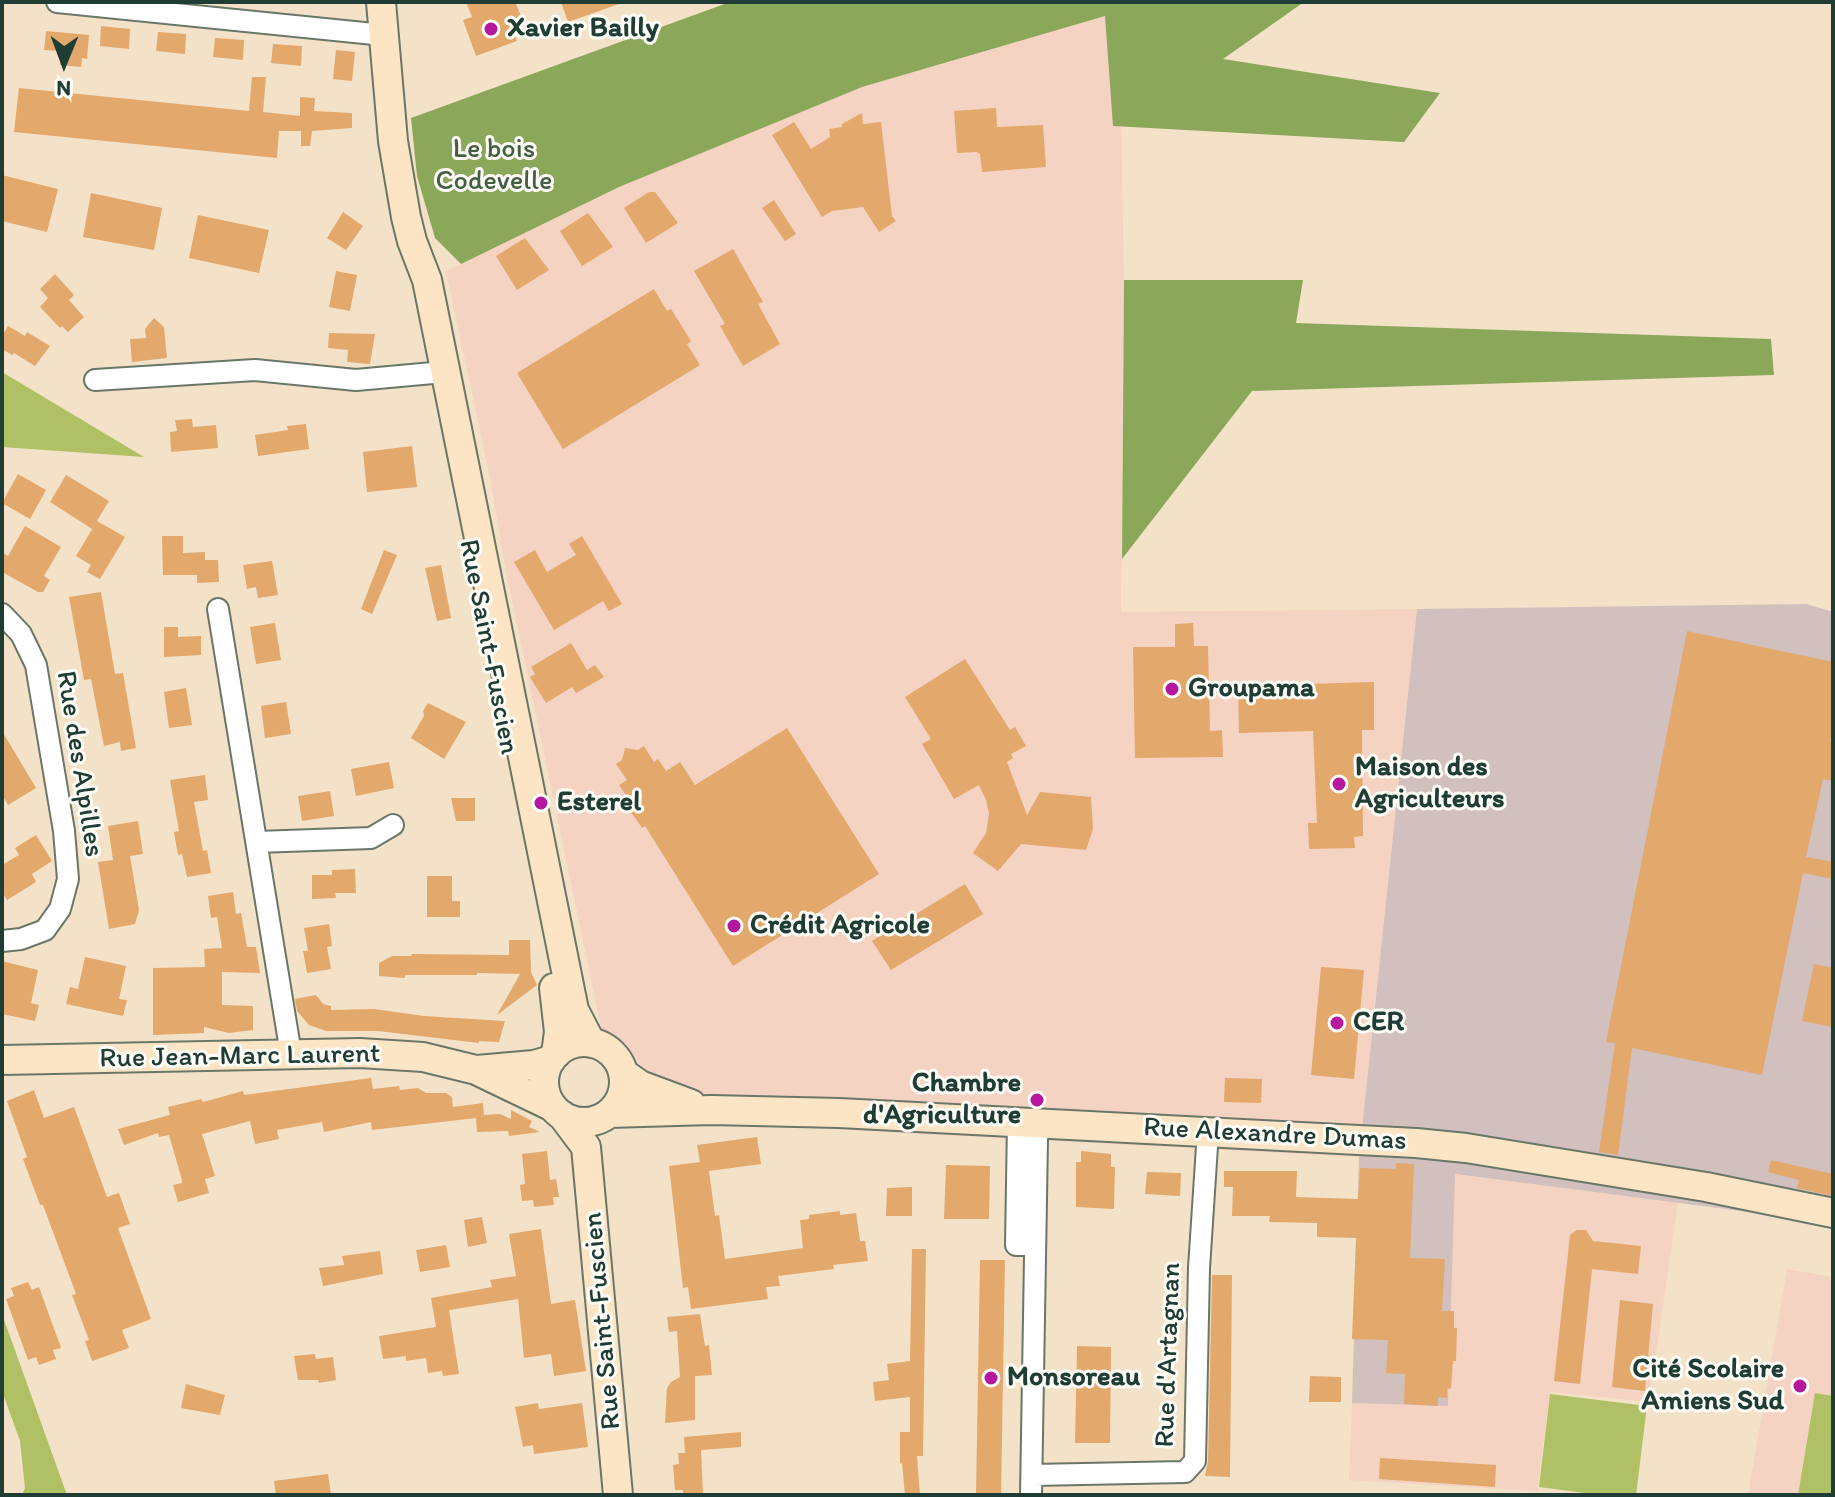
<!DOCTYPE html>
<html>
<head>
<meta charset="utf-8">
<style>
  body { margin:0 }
  #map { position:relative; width:1835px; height:1497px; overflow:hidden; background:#f4e2c8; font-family:Itim,sans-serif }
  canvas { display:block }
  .frame { position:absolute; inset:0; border:4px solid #1f3d34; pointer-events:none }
  .north { position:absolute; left:24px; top:24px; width:80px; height:80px; -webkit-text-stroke:6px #fdfcf7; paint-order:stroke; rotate:181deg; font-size:22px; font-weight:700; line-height:32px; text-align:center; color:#1f3d34 }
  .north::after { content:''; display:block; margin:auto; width:28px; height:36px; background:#1f3d34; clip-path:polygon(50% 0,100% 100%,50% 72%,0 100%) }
</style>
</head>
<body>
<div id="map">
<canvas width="1835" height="1497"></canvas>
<div class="frame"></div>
<div class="north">N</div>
</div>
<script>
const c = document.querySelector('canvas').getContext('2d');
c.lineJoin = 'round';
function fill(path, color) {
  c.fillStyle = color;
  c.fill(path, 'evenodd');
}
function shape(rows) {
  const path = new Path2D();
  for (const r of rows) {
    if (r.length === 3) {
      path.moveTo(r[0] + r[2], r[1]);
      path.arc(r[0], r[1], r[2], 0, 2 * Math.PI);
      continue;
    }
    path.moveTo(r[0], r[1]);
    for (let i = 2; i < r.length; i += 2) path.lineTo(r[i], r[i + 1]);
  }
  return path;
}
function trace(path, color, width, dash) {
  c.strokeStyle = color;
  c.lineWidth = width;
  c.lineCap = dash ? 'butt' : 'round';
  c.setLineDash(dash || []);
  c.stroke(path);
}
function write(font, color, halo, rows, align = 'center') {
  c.font = font + ' Itim,sans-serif';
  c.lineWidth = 6;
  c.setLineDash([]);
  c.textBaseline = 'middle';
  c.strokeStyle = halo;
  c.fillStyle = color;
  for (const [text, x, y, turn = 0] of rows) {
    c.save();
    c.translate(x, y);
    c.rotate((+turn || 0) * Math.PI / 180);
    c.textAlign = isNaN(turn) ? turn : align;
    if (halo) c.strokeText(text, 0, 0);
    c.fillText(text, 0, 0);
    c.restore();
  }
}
const built = shape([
  [1041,2,1119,2,1124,280,1121,612,1417,609,1359,1157,620,1118,505,567,490,478,446,271,619,187],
  [1454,1174,1678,1203,1649,1402,1550,1392,1537,1491,1349,1480,1352,1403,1448,1405],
  [1787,1269,1833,1277,1833,1495,1748,1495]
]);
const industrial = shape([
  [1806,604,1833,612,1833,1223,1455,1174,1448,1406,1352,1403,1359,1157,1417,609]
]);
const green = shape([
  [2,372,144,457,2,447],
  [2,1314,67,1495,22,1495,25,1488,20,1441,2,1391],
  [1815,1393,1833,1396,1833,1495,1798,1495],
  [1550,1394,1647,1406,1636,1495,1600,1495,1539,1487]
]);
const forest = shape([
  [730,2,1304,2,1223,59,1440,93,1404,142,1113,126,1105,16,862,87,619,187,461,264,435,238,417,176,411,118],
  [1124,280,1303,280,1296,323,1771,339,1774,375,1252,391,1122,559]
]);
const building = shape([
  [466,2,515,2,521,16,515,19,518,28,512,30,517,41,476,56,463,20,472,17],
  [561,2,619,2,619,4,568,22],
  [101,26,130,29,129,49,100,46],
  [46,31,89,35,87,59,82,58,81,67,60,65,60,51,44,50],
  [158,32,186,34,185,54,156,51],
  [215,38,244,40,243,60,213,57],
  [273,44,302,46,301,66,271,63],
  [336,50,355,52,352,81,333,79],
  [252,77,266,77,263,112,300,116,300,97,315,98,314,111,352,113,352,128,312,131,310,146,301,146,301,131,279,131,277,158,14,132,19,88,249,111],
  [996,108,997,127,1043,125,1046,167,982,172,980,154,977,152,957,153,954,111],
  [862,113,863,124,881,122,892,216,896,221,879,232,863,207,832,211,822,217,772,135,794,122,811,149,830,137,829,129,842,127,842,124],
  [2,175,58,189,47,232,2,221],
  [649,192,655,192,678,223,646,243,624,208],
  [91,193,162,208,154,250,83,237],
  [774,200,796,234,785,241,762,208],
  [343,212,363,226,346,250,327,238],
  [588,213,613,247,582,266,560,231],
  [198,215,269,230,259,273,189,258],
  [525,238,549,270,517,290,496,256],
  [733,249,763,302,758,304,780,344,743,366,720,326,725,324,694,271],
  [336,271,357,275,350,311,329,307],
  [55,274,74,295,69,300,84,317,68,332,62,326,60,328,40,307,48,298,40,289],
  [654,289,667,311,671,309,691,341,687,344,700,365,563,449,517,373],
  [154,318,164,327,167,358,132,362,130,339,146,338,145,329],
  [8,326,25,336,27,332,50,346,35,366,14,353,12,355,2,349,2,336],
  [329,333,375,334,370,364,347,362,348,350,328,348],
  [192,419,193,427,216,425,218,448,171,452,170,432,177,431,175,420],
  [306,424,309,449,258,456,255,435,288,430,287,426],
  [412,446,417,487,367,492,363,452],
  [18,474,46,490,30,519,2,503],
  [66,475,109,501,92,529,50,502],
  [97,521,125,537,100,579,87,572,91,565,76,556],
  [25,526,61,547,44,576,50,580,43,592,38,592,2,572,2,552,8,556],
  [162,536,183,536,183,553,205,552,205,560,218,560,219,582,197,583,197,575,163,575],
  [582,536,622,604,609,611,603,601,554,630,514,562,535,550,547,572,576,555,569,544],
  [384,550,397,555,372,614,361,609],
  [272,561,278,595,258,598,256,587,247,589,243,565],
  [441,565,451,618,437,621,425,568],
  [101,592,115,674,123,673,136,748,121,751,120,742,104,746,91,679,84,680,69,597],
  [275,623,281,660,256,664,250,627],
  [1193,623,1194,646,1208,646,1210,731,1222,730,1223,757,1135,758,1133,647,1175,647,1175,624],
  [164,627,178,627,178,637,201,636,201,655,164,657],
  [1687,631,1833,662,1833,729,1830,742,1833,743,1833,781,1823,779,1806,857,1833,862,1833,879,1803,873,1762,1075,1632,1048,1618,1155,1599,1152,1615,1043,1606,1042],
  [571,643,587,670,595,665,604,677,576,693,572,687,546,703,530,677,535,674,531,667],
  [965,659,1010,730,1015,727,1026,746,1011,754,1013,758,1007,762,1027,815,1040,792,1091,797,1093,829,1086,850,1021,844,998,871,973,853,986,833,989,814,986,800,979,785,954,799,922,744,931,739,905,697],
  [1374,682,1374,730,1362,730,1363,836,1354,837,1355,848,1309,849,1308,823,1317,823,1313,731,1239,733,1238,686],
  [186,688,192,725,169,728,164,692],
  [286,702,291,734,265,738,261,706],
  [428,703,466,722,444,759,411,738,424,716,423,711],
  [787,728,879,874,733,966,645,826,642,828,625,803,629,800,619,785,627,780,616,764,622,760,625,748,638,750,644,746,654,762,658,759,666,771,680,762,695,785],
  [2,731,36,788,8,805,2,794],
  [389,762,394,788,356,796,351,769],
  [205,775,208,800,194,802,203,851,207,850,211,873,187,877,182,854,178,855,174,832,179,831,170,780],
  [330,791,334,816,302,821,298,796],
  [451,798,475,798,475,821,456,821],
  [138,821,143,854,130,856,139,910,135,924,109,929,98,862,113,860,108,826],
  [36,835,52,861,32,874,36,882,7,900,2,892,2,865,19,855,15,848],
  [355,869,356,893,335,893,336,898,312,899,312,875,332,875,332,870],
  [427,876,452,876,452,901,460,901,460,917,427,917],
  [965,884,983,914,891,970,872,941],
  [233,892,236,914,241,913,247,947,256,947,260,973,222,972,222,1005,253,1006,253,1030,229,1033,204,1027,204,1033,153,1035,153,968,205,967,204,949,222,948,217,917,211,918,208,896],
  [329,924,332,946,327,947,331,969,307,973,303,951,308,951,304,928],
  [509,940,530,940,531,972,537,985,497,1015,520,974,477,973,477,975,405,975,405,978,379,976,379,963,392,956,411,956,412,954,509,955],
  [85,957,126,966,119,999,127,1000,123,1016,66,1004,70,987,78,989],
  [2,961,38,970,31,1003,39,1005,35,1021,2,1014],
  [1814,964,1833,968,1833,1027,1802,1021],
  [1321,967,1364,970,1354,1079,1311,1075],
  [316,995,323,1004,331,1006,331,1010,374,1009,424,1016,505,1021,499,1042,479,1041,479,1043,378,1031,326,1031,309,1025,297,1011,295,999],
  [371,1078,373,1089,399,1086,400,1090,418,1088,426,1093,446,1093,452,1097,453,1107,483,1103,484,1115,500,1114,511,1119,511,1110,532,1121,529,1127,540,1132,509,1136,508,1131,477,1132,476,1118,372,1130,371,1122,324,1132,322,1122,277,1130,279,1139,255,1144,250,1121,202,1134,215,1176,205,1179,209,1193,178,1202,173,1185,182,1183,182,1180,169,1135,159,1137,158,1133,124,1145,118,1129,170,1115,168,1107,201,1099,203,1102,243,1091,244,1095],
  [1225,1078,1262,1079,1261,1103,1224,1102],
  [34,1090,44,1118,74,1107,107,1197,119,1193,130,1224,118,1228,151,1319,122,1330,129,1348,92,1361,85,1341,89,1340,72,1295,76,1294,43,1205,40,1205,23,1159,27,1157,7,1101],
  [757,1137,761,1164,709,1171,715,1216,719,1215,725,1259,803,1248,800,1220,809,1219,809,1215,840,1211,840,1215,856,1213,860,1241,865,1241,868,1261,833,1265,834,1269,778,1276,780,1286,766,1287,768,1299,691,1309,688,1287,683,1288,669,1166,700,1162,697,1145],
  [547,1151,550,1180,556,1179,559,1197,553,1197,554,1205,534,1207,533,1200,522,1201,520,1185,525,1184,522,1154],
  [1081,1151,1111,1154,1111,1167,1115,1167,1114,1209,1076,1207,1076,1162,1081,1162],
  [1771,1160,1833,1174,1833,1196,1797,1188,1799,1180,1768,1172],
  [1396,1163,1414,1164,1410,1258,1445,1259,1442,1311,1454,1311,1454,1328,1457,1328,1456,1361,1453,1361,1451,1388,1447,1389,1447,1398,1438,1397,1438,1406,1404,1404,1405,1374,1386,1373,1388,1340,1352,1339,1356,1238,1317,1237,1317,1223,1269,1222,1270,1216,1232,1216,1233,1187,1224,1187,1224,1171,1297,1171,1296,1197,1358,1199,1360,1168,1396,1169],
  [946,1165,990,1166,989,1219,944,1219],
  [1147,1172,1181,1173,1180,1196,1145,1194],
  [912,1187,912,1216,886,1216,887,1188],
  [482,1217,487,1243,468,1247,464,1220],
  [541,1229,551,1304,575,1300,586,1371,554,1376,551,1354,524,1358,518,1299,449,1310,459,1374,443,1376,442,1371,428,1373,426,1358,406,1361,406,1356,383,1359,379,1336,436,1327,431,1298,492,1287,490,1280,516,1276,509,1234],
  [1577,1230,1586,1230,1593,1241,1641,1246,1638,1274,1592,1269,1580,1384,1554,1381,1570,1235],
  [446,1245,450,1267,420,1272,416,1250],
  [912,1249,926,1249,923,1456,917,1456,920,1495,905,1495,902,1463,900,1464,900,1432,910,1432,910,1397,875,1401,873,1382,889,1380,887,1364,910,1361],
  [380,1251,383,1274,323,1286,319,1268,344,1265,342,1256],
  [980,1260,1005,1260,1001,1495,976,1495],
  [1212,1275,1232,1275,1230,1477,1205,1476,1208,1461],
  [28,1282,32,1290,39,1287,61,1348,53,1350,56,1359,39,1365,36,1357,28,1360,6,1299,14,1296,11,1288],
  [1620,1300,1653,1304,1645,1391,1612,1387],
  [700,1314,705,1346,709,1345,712,1375,695,1376,695,1420,665,1423,667,1388,671,1382,680,1377,677,1331,669,1332,667,1317],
  [1077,1346,1111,1347,1110,1443,1075,1443],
  [315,1354,316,1359,333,1357,336,1380,319,1383,318,1380,298,1380,294,1356],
  [1310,1376,1341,1377,1341,1402,1309,1402],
  [186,1384,225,1395,220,1415,181,1408],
  [538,1403,539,1409,582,1403,588,1447,534,1454,533,1445,523,1447,515,1407],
  [741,1432,741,1447,701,1450,703,1493,683,1494,683,1490,675,1490,673,1465,679,1464,678,1453,685,1453,684,1437],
  [1380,1458,1496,1465,1495,1487,1379,1479],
  [328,1474,331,1495,276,1495,274,1481]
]);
const street = shape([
  [57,2,384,35],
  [95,380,255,370,356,380,444,372],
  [218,609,291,1054],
  [2,614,21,634,36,665,64,831,68,879,60,909,45,930,21,939,2,941],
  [257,842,371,838,393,825],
  [1018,1121,1016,1245,1035,1245],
  [1032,1475,1185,1472,1195,1461,1199,1268,1208,1131],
  [1031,1495,1037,1139,1039,1123]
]);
const secondary = shape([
  [381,2,393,141,406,217,412,241,427,280,574,1010,591,1043],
  [554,988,559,1032,556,1054],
  [584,1082,40],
  [2,1060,360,1053,423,1057,476,1070,553,1107],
  [477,1070,534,1065,551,1060],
  [623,1073,640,1085,691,1104],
  [609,1113,711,1110,839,1113,1416,1143,1466,1148,1706,1187,1833,1213],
  [562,1115,586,1147,618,1495]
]);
const markers = [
  [491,29,8,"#b5179e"],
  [1172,689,8,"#b5179e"],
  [1339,784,8,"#b5179e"],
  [541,803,8,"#b5179e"],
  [734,926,8,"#b5179e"],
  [1337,1023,8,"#b5179e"],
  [1037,1100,8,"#b5179e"],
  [991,1378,8,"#b5179e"],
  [1800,1386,8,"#b5179e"]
];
const poiNames = [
  ["Xavier Bailly",507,29],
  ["Groupama",1188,689],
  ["Maison des",1355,768],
  ["Agriculteurs",1355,800],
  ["Esterel",557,803],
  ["Crédit Agricole",750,926],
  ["CER",1353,1023],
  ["Chambre",1021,1084,"right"],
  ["d'Agriculture",1021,1116,"right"],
  ["Cité Scolaire",1784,1370,"right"],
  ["Amiens Sud",1784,1402,"right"],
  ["Monsoreau",1007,1378]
];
const parkNames = [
  ["Le bois",494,150],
  ["Codevelle",494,182]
];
const streetNames = [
  ["Rue Saint-Fuscien",488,647,79],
  ["Rue des Alpilles",79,764,81],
  ["Rue Jean-Marc Laurent",240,1057,-1],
  ["Rue Alexandre Dumas",1275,1135,3],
  ["Rue Saint-Fuscien",603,1321,-95],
  ["Rue d'Artagnan",1169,1355,-88]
];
fill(built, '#f5d3c2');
fill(industrial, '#d1c0bd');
fill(green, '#afc164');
fill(forest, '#8ba75a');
fill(building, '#e2a86c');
trace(street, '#6a7768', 24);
trace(secondary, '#6a7768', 32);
trace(street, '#fff', 20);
trace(secondary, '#fce5c4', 28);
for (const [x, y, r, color] of markers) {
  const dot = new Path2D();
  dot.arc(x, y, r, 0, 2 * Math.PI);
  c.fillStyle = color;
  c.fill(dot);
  trace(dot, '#fdfcf7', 3);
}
write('bold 28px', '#1f3d34', '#fdfcf7', poiNames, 'left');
write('28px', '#435e40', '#fdfcf7', parkNames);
write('28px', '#1f3d34', '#fdfcf7', streetNames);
</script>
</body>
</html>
